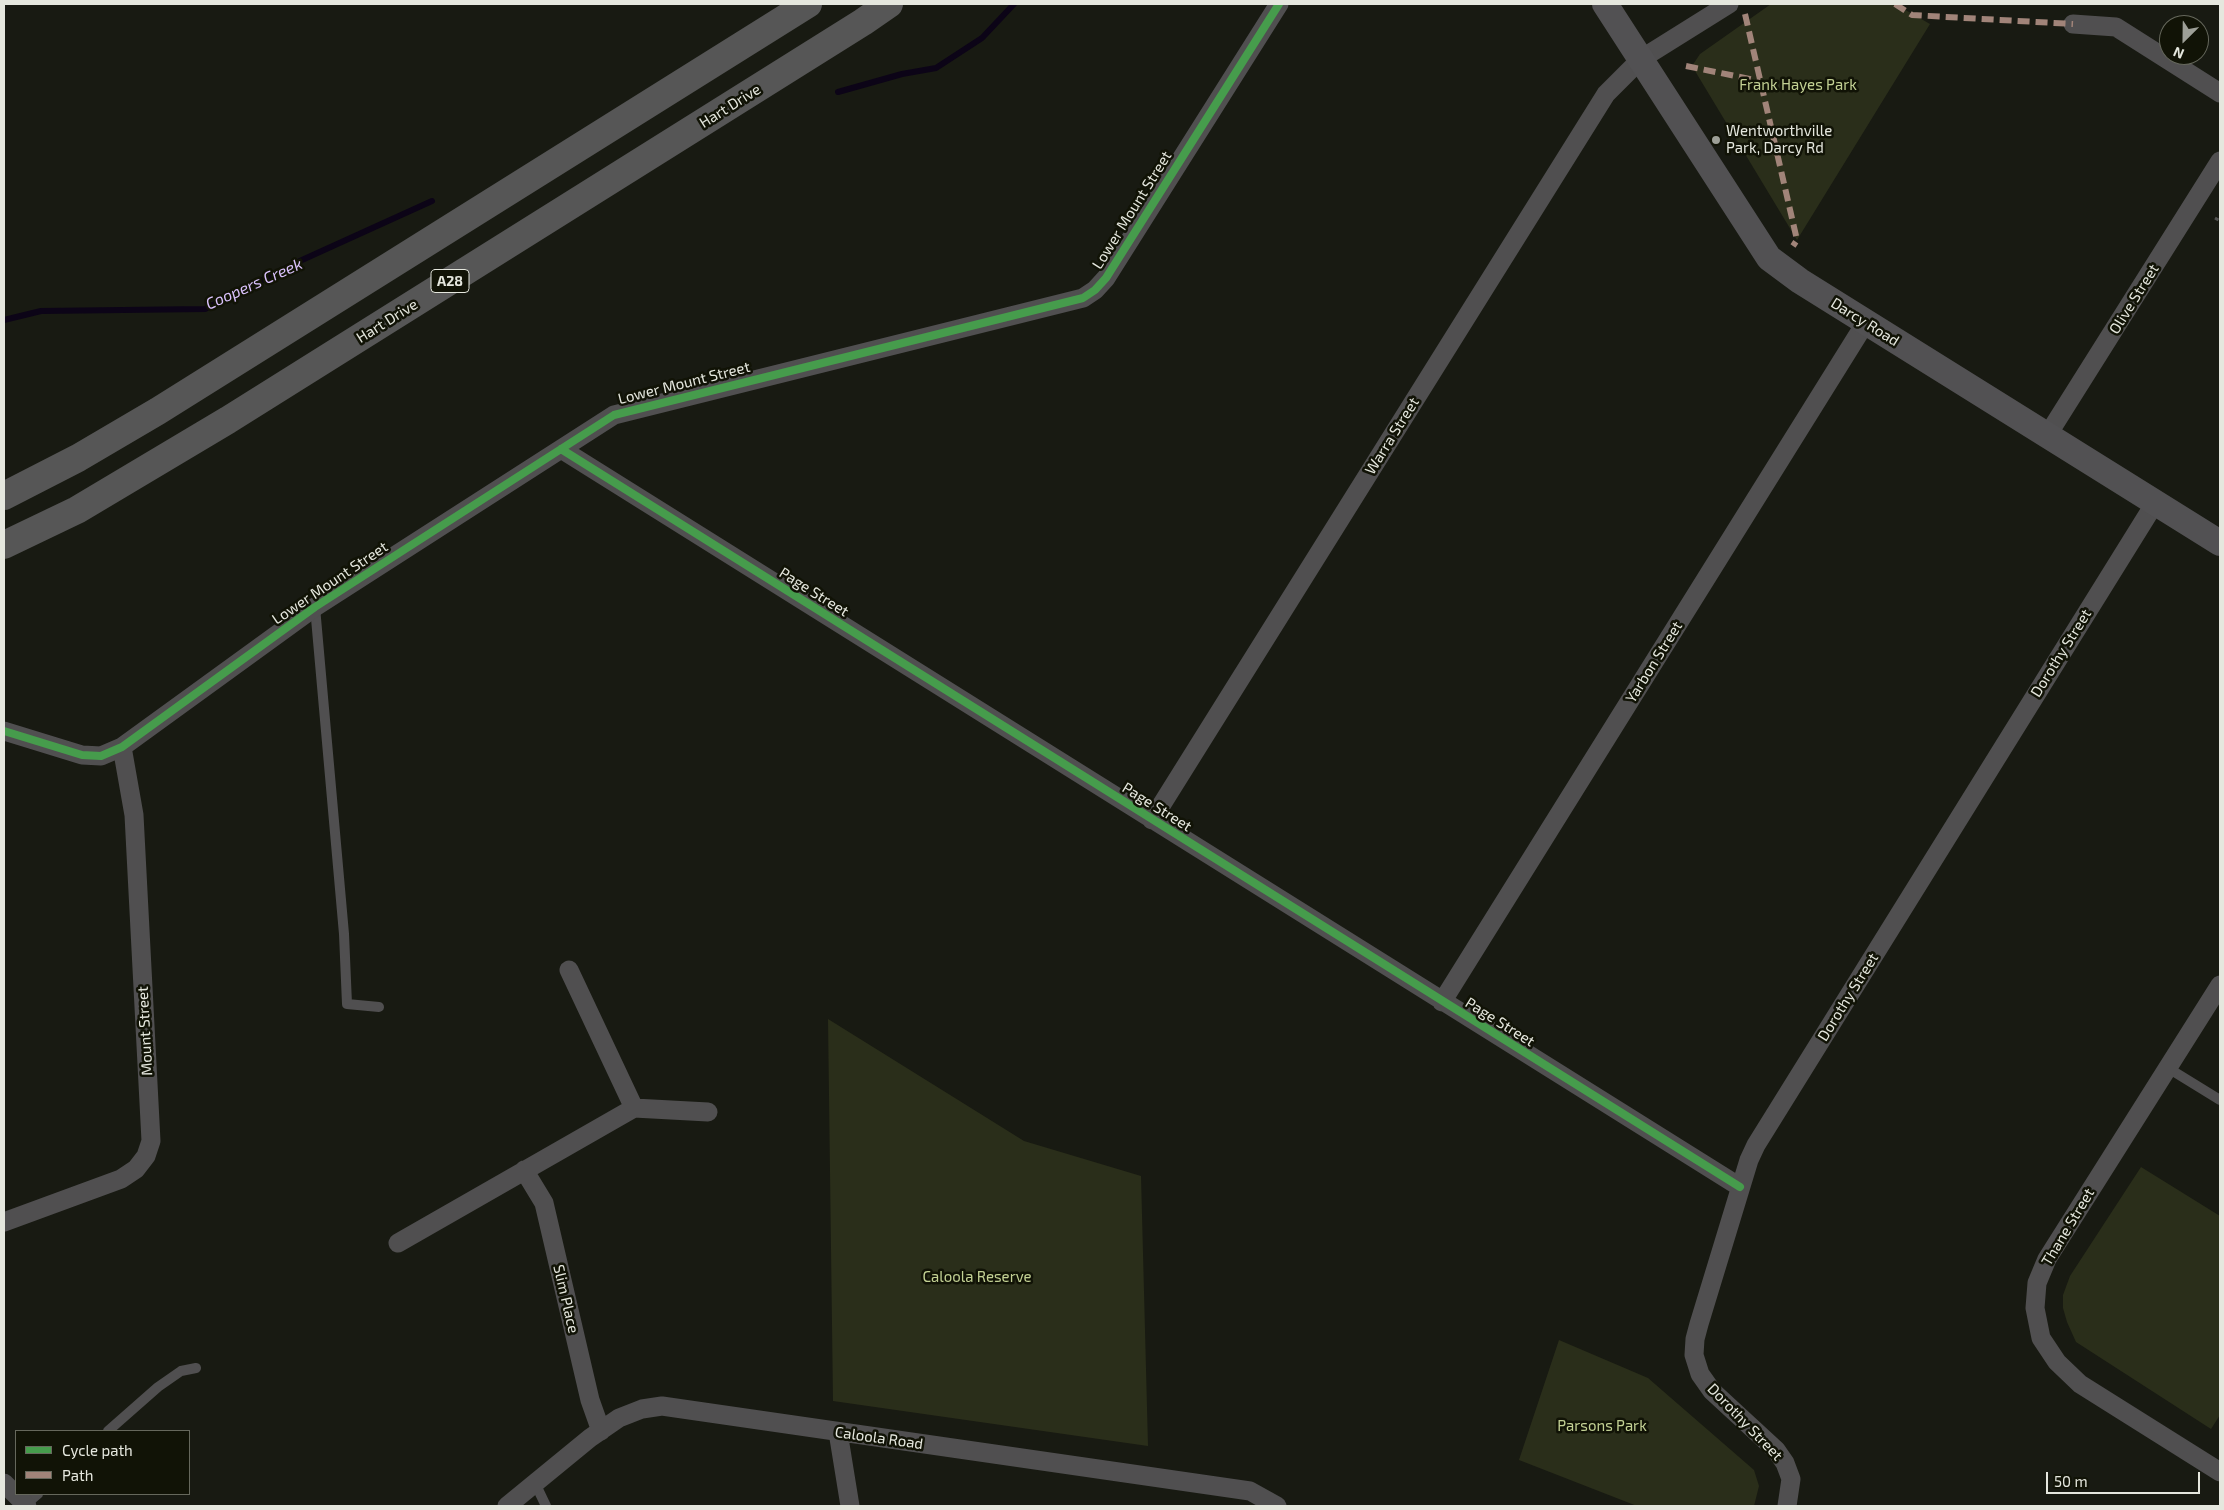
<!DOCTYPE html>
<html>
<head>
<meta charset="utf-8">
<style>
  body { margin:0 }
  #map { position:relative; width:2224px; height:1510px; overflow:hidden; background:#181a12; font-family:"Exo 2",sans-serif }
  canvas { display:block }
  .frame { position:absolute; inset:0; border:5px solid #e5e7de; pointer-events:none }
  .legend { position:absolute; left:15px; top:1430px; width:175px; height:65px; box-sizing:border-box; background:#111306; border:1px solid #66685c; margin:0; padding:6px 9px; list-style:none; font-size:15px; color:#e5e7de }
  .legend li { display:flex; align-items:center; gap:10px; height:25px }
  .legend b { width:25px; border:1px solid #66685c }
  .north { position:absolute; left:2159px; top:15px; width:50px; height:50px; box-sizing:border-box; background:#111306; border:1px solid #66685c; border-radius:50%; rotate:203deg; font-size:14px; font-weight:700; line-height:20px; text-align:center; color:#e5e7de }
  .north::after { content:''; display:block; margin:auto; width:18px; height:22px; background:#9d9f97; clip-path:polygon(50% 0,100% 100%,50% 72%,0 100%) }
  .scale { position:absolute; left:2046px; top:1472px; width:154px; height:22px; box-sizing:border-box; border:2px solid #e5e7de; border-top:0; padding-left:6px; font-size:15px; line-height:18px; white-space:nowrap; color:#e5e7de; -webkit-text-stroke:4px #111306; paint-order:stroke }
</style>
</head>
<body>
<div id="map">
<canvas width="2224" height="1510"></canvas>
<div class="frame"></div>
<ul class="legend">
<li><b style="height:6px;background:#469c4c"></b>Cycle path</li>
<li><b style="height:6px;background:#a18479"></b>Path</li>
</ul>
<div class="north">N</div>
<div class="scale">50 m</div>
</div>
<script>
const c = document.querySelector('canvas').getContext('2d');
c.lineJoin = 'round';
function fill(path, color) {
  c.fillStyle = color;
  c.fill(path, 'evenodd');
}
function shape(rows) {
  const path = new Path2D();
  for (const r of rows) {
    path.moveTo(r[0], r[1]);
    for (let i = 2; i < r.length; i += 2) path.lineTo(r[i], r[i + 1]);
  }
  return path;
}
function trace(path, color, width, dash) {
  c.strokeStyle = color;
  c.lineWidth = width;
  c.lineCap = dash ? 'butt' : 'round';
  c.setLineDash(dash || []);
  c.stroke(path);
}
function write(font, color, halo, rows, align = 'center') {
  c.font = font + ' "Exo 2",sans-serif';
  c.lineWidth = 5;
  c.setLineDash([]);
  c.textBaseline = 'middle';
  c.strokeStyle = halo;
  c.fillStyle = color;
  for (const [text, x, y, turn = 0] of rows) {
    c.save();
    c.translate(x, y);
    c.rotate((+turn || 0) * Math.PI / 180);
    c.textAlign = isNaN(turn) ? turn : align;
    if (halo) c.strokeText(text, 0, 0);
    c.fillText(text, 0, 0);
    c.restore();
  }
}
const green = shape([
  [1771,4,1895,4,1930,24,1797,240,1692,66,1700,54],
  [828,1019,1024,1141,1141,1176,1148,1446,833,1401],
  [2141,1167,2220,1216,2220,1415,2211,1429,2076,1342,2067,1322,2063,1308,2063,1295,2070,1276],
  [1559,1340,1648,1378,1754,1470,1759,1486,1754,1506,1637,1506,1519,1460]
]);
const stream = shape([
  [838,92,902,74,936,68,982,38,1014,4],
  [4,320,41,311,205,309,302,260,432,201]
]);
const path = shape([
  [2215,218,2220,221]
]);
const lane = shape([
  [315,607,344,934,347,1004,379,1007],
  [2168,1068,2220,1100],
  [108,1431,158,1387,181,1371,196,1368],
  [535,1483,546,1506],
  [25,1505,38,1494]
]);
const street = shape([
  [2073,24,2116,27,2220,93],
  [2047,436,2220,161],
  [561,449,1740,1187],
  [4,731,82,755,101,756,122,747,315,607,614,415,1083,298,1095,290,1106,278,1279,4],
  [1152,820,1606,94,1641,59,1729,4],
  [569,970,634,1108],
  [2220,985,2047,1259,2037,1283,2035,1308,2041,1338,2057,1362,2080,1384,2220,1472],
  [1442,1002,1866,322],
  [524,1170,544,1203,590,1400,601,1431],
  [4,1222,121,1179,136,1169,146,1156,151,1141,134,815,122,747],
  [398,1243,634,1108,708,1112],
  [838,1432,850,1506],
  [4,1483,27,1506],
  [507,1506,590,1438,619,1418,642,1409,662,1406,1250,1491,1277,1506],
  [1787,1506,1791,1479,1785,1463,1776,1450,1712,1391,1700,1374,1694,1355,1695,1339,1699,1324,1749,1160,1756,1145,2155,503]
]);
const secondary = shape([
  [1605,4,1769,258,1800,281,2220,543]
]);
const highway = shape([
  [4,496,78,458,158,411,808,4],
  [4,545,77,510,228,420,863,22,889,4]
]);
const quiet = shape([
  [1895,4,1912,15,2073,24],
  [1745,14,1797,240,1793,246],
  [1686,66,1760,81]
]);
const cycleway = shape([
  [561,449,1740,1187],
  [4,731,82,755,101,756,122,747,315,607,614,415,1083,298,1095,290,1106,278,1279,4]
]);
const markers = [
  [1716,140,5,"#9d9f97"]
];
const shields = [
  [450,281,38]
];
const shieldNames = [
  ["A28",450,281]
];
const parkNames = [
  ["Frank Hayes Park",1798,85],
  ["Caloola Reserve",977,1277],
  ["Parsons Park",1602,1426]
];
const streetNames = [
  ["Hart Drive",730,106,-32],
  ["Lower Mount Street",1132,210,-58],
  ["Olive Street",2134,299,-58],
  ["Hart Drive",387,321,-32],
  ["Darcy Road",1865,322,32],
  ["Lower Mount Street",684,383,-14],
  ["Warra Street",1392,436,-58],
  ["Lower Mount Street",330,583,-34],
  ["Page Street",814,592,32],
  ["Dorothy Street",2061,653,-58],
  ["Yarbon Street",1654,662,-58],
  ["Page Street",1157,807,32],
  ["Dorothy Street",1848,997,-58],
  ["Page Street",1500,1022,32],
  ["Mount Street",145,1031,-93],
  ["Thane Street",2068,1227,-59],
  ["Slim Place",566,1299,77],
  ["Dorothy Street",1745,1422,46],
  ["Caloola Road",879,1438,8]
];
const poiNames = [
  ["Wentworthville",1726,131],
  ["Park, Darcy Rd",1726,148]
];
const waterNames = [
  ["Coopers Creek",254,284,-24]
];
fill(green, '#2a2e1a');
trace(stream, '#0c0417', 6);
trace(path, '#535352', 3, [4, 4]);
trace(lane, '#504f50', 10);
trace(street, '#504f50', 19);
trace(secondary, '#525153', 26);
trace(highway, '#565656', 28);
trace(quiet, '#a18479', 6, [12, 6]);
trace(cycleway, '#469c4c', 8);
for (const [x, y, r, color] of markers) {
  const dot = new Path2D();
  dot.arc(x, y, r, 0, 2 * Math.PI);
  c.fillStyle = color;
  c.fill(dot);
  trace(dot, '#111306', 2);
}
for (const [x, y, w] of shields) {
  const box = new Path2D();
  box.roundRect(x - w / 2, y - 11.5, w, 23, 4);
  c.fillStyle = '#111306';
  c.fill(box);
  trace(box, '#e5e7de', 1);
}
write('bold 14px', '#e5e7de', null, shieldNames);
write('15px', '#c3d194', '#111306', parkNames);
write('15px', '#e5e7de', '#111306', streetNames);
write('15px', '#e5e7de', '#111306', poiNames, 'left');
write('italic 16px', '#d9c1fb', '#111306', waterNames);
</script>
</body>
</html>
